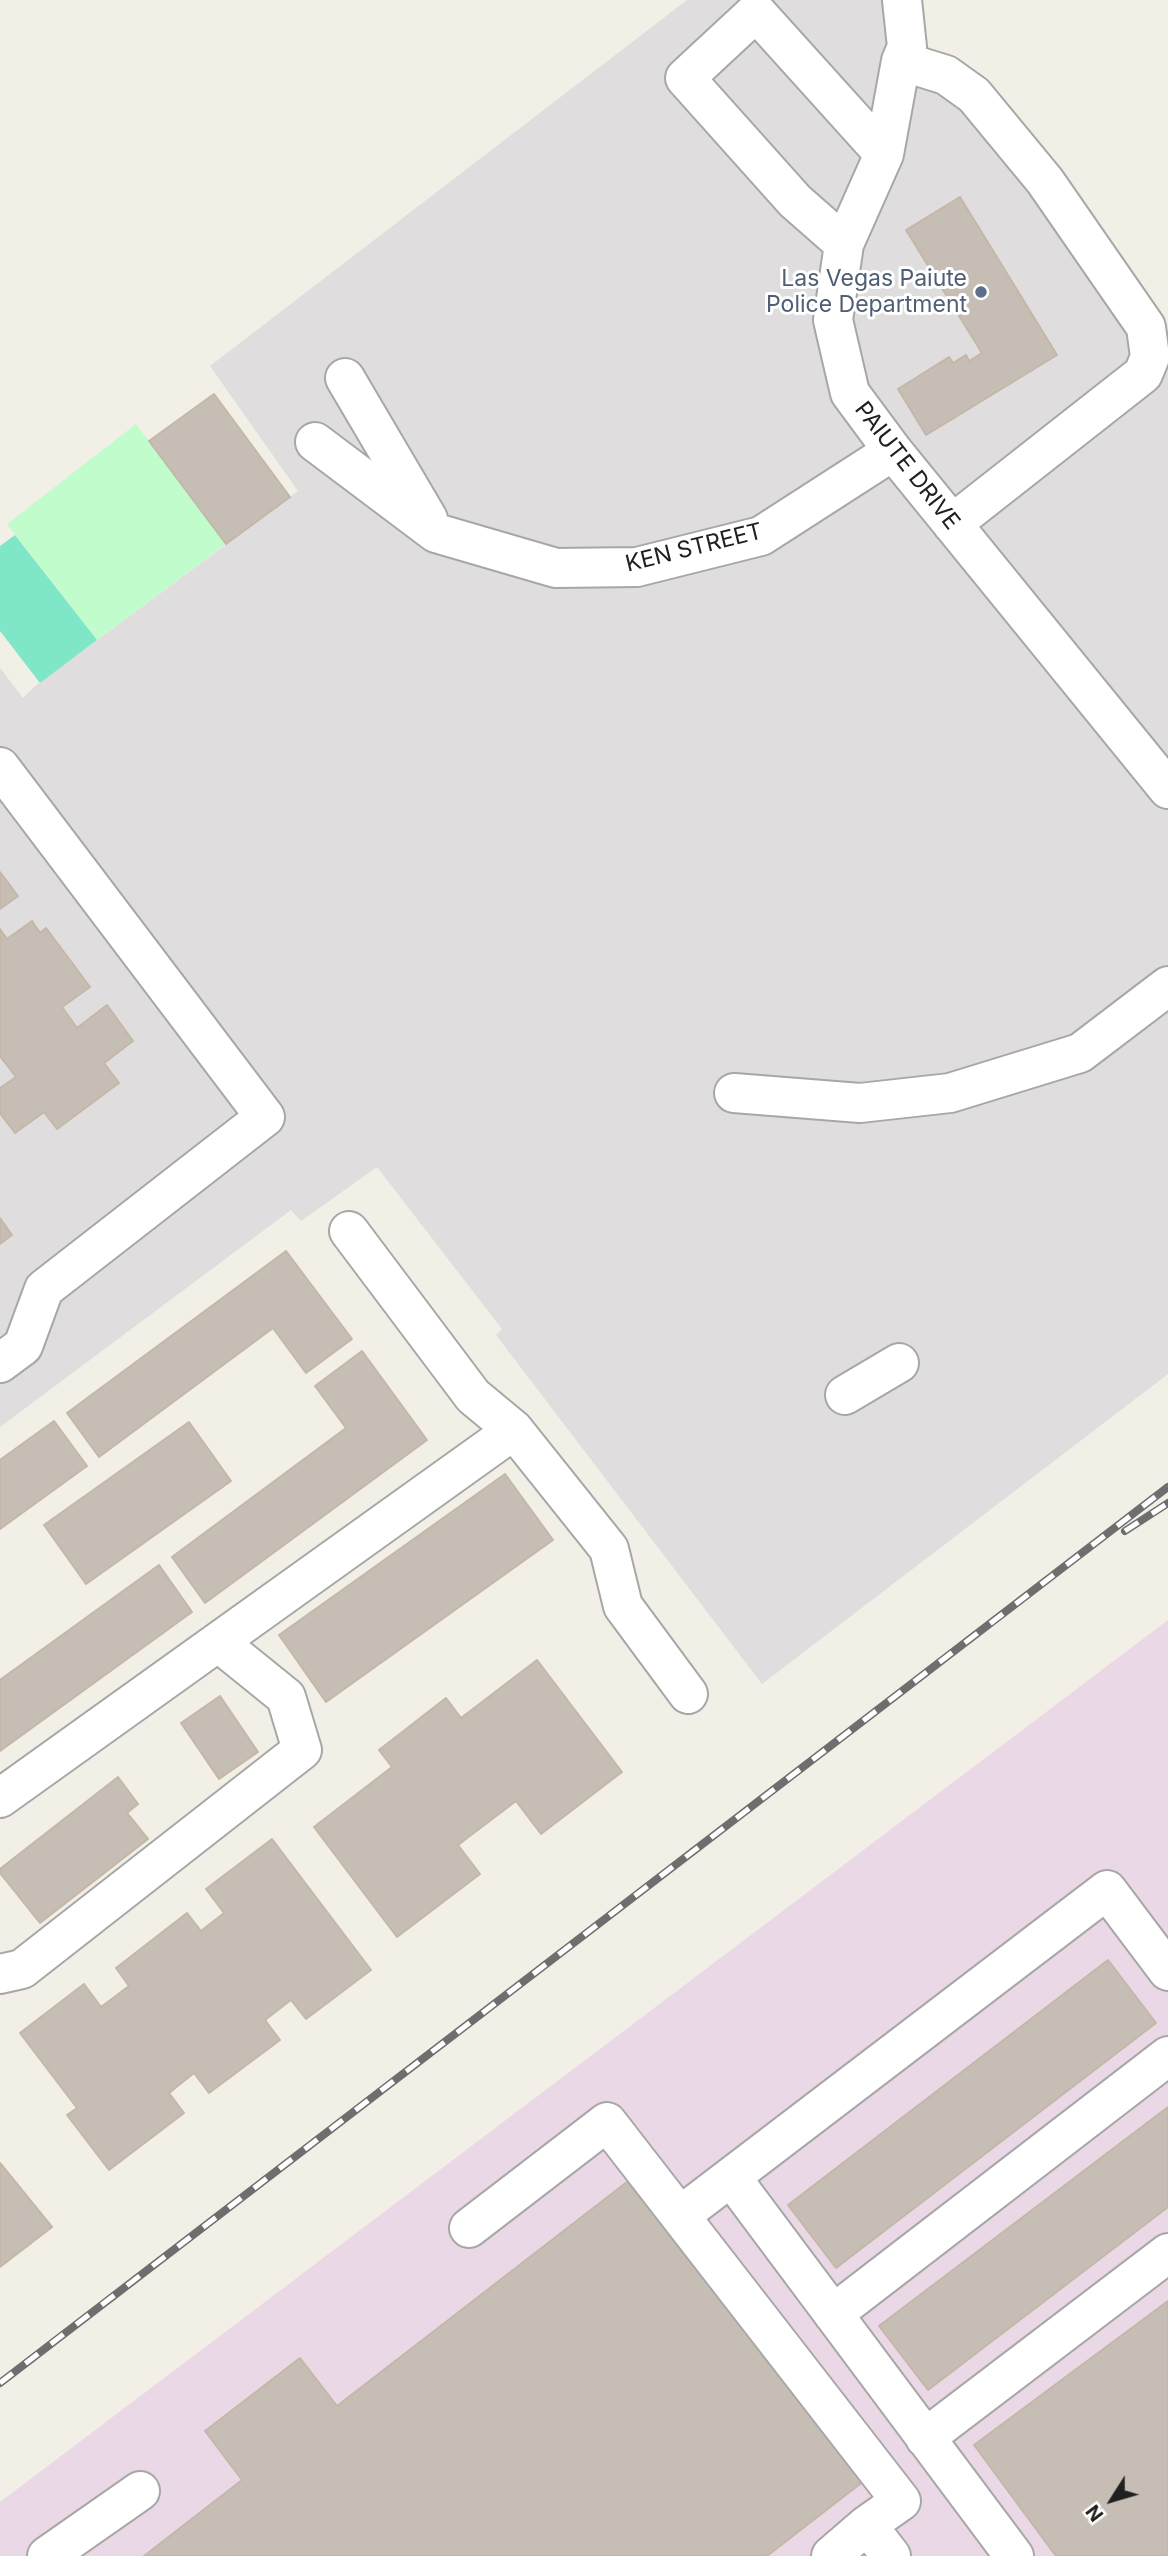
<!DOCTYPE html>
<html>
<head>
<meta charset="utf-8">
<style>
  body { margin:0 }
  #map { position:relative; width:1168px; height:2556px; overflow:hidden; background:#f2efe6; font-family:Inter,sans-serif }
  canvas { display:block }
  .north { position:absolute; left:1077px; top:2465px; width:70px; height:70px; -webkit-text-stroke:5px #fff; paint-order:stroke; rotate:233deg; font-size:19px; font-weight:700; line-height:28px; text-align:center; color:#202020 }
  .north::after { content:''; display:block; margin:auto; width:24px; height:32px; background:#202020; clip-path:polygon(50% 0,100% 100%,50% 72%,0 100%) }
</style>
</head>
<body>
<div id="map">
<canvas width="1168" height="2556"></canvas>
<div class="north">N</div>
</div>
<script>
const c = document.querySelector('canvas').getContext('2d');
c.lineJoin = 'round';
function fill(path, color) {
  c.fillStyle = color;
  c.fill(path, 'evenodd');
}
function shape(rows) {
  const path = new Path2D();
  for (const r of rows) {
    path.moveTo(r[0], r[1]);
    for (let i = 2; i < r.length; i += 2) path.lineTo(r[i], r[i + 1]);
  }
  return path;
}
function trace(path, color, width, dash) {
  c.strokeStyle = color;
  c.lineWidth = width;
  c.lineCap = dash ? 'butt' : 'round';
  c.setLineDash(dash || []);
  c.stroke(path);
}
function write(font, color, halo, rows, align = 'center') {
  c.font = font + ' Inter,sans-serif';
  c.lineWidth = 6;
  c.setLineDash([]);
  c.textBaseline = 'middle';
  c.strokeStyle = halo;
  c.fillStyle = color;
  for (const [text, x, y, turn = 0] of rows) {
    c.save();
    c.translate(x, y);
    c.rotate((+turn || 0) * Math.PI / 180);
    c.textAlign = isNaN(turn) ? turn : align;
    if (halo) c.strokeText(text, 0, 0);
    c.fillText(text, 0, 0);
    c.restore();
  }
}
const residential = shape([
  [687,0,881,0,1168,353,1168,1374,762,1684,496,1335,502,1329,377,1167,301,1221,291,1210,0,1427,0,668,23,698,34,687,298,491,210,366]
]);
const industrial = shape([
  [1168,1620,1168,2556,0,2556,0,2502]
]);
const park = shape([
  [136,424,226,544,97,640,7,524]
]);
const pitch = shape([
  [15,535,97,640,40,683,0,631,0,546]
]);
const building = shape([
  [960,197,1057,355,926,435,898,389,949,357,953,363,966,355,969,361,982,353,906,230,960,197],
  [214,394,290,497,226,544,149,441,214,394],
  [0,872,18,896,0,909,0,872],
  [32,921,40,933,46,928,90,987,62,1007,77,1028,107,1005,133,1041,104,1063,119,1083,57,1129,44,1112,15,1133,0,1113,0,1088,16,1077,0,1056,0,929,7,939,32,921],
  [0,1218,12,1235,0,1244,0,1218],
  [286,1251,352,1339,306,1373,273,1328,99,1457,67,1413,286,1251],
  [362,1351,427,1440,205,1603,172,1557,346,1428,315,1386,362,1351],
  [54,1421,87,1466,0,1529,0,1460,54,1421],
  [189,1422,231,1481,86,1584,44,1525,189,1422],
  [505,1474,553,1540,326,1702,279,1635,505,1474],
  [159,1565,192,1612,0,1751,0,1680,159,1565],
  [537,1660,622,1772,541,1834,516,1801,458,1845,480,1874,397,1937,314,1827,392,1767,379,1750,446,1698,461,1718,537,1660],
  [220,1696,258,1752,219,1779,181,1723,220,1696],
  [118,1777,138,1804,127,1813,148,1839,40,1923,0,1873,0,1869,118,1777],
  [272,1839,371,1970,306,2019,291,2000,265,2020,280,2040,209,2093,194,2073,169,2093,184,2113,109,2170,67,2115,77,2108,20,2033,84,1984,101,2007,129,1986,116,1968,187,1913,201,1931,224,1913,206,1889,272,1839],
  [1108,1960,1156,2023,836,2268,788,2205,1108,1960],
  [1168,2107,1168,2207,928,2390,879,2326,1168,2107],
  [0,2163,52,2227,0,2267,0,2163],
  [636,2175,869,2477,767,2556,144,2556,242,2480,205,2431,300,2358,337,2406,636,2175],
  [1168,2301,1168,2556,1056,2556,974,2445,1168,2301]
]);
const minor = shape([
  [902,0,907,47,901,61,884,154,844,244,833,320,850,393,893,451,1168,789],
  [901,61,946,75,974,95,1045,181,1146,327,1150,357,1143,374,952,524],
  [844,244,795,201,685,78,756,12,884,154],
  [345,378,428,519],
  [315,442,436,533,556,568,637,567,761,536,893,451],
  [0,767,265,1117,44,1289,23,1346,0,1363],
  [734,1093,860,1103,950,1093,1080,1053,1168,986],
  [349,1231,473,1396,514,1430,609,1549,623,1606,688,1694],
  [845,1395,899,1363],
  [0,1798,514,1430],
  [0,1974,22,1969,302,1750,286,1697,218,1642],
  [731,2177,1014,2556],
  [681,2215,1107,1890,1168,1971],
  [469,2228,607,2122,901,2501,867,2525],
  [833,2314,1168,2056],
  [925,2438,1168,2253],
  [47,2556,140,2491],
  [831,2556,867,2525,891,2556]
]);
const rail = shape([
  [1125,1531,1168,1503],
  [0,2383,1168,1487]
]);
const markers = [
  [981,292,7,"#5c6f8a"]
];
const serviceNames = [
  ["Las Vegas Paiute",967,279],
  ["Police Department",967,305]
];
const streetNames = [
  ["PAIUTE DRIVE",907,466,52],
  ["KEN STREET",694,548,-14]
];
fill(residential, '#dfdddd');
fill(industrial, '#ebd8e6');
fill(park, '#c1fdcc');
fill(pitch, '#7fe6c8');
fill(building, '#c6beb5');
trace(building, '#c5b7a7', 2);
trace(minor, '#a7a7a7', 42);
trace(minor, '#fff', 38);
trace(rail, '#6e6e6e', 8);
trace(rail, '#fff', 5, [16]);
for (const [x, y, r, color] of markers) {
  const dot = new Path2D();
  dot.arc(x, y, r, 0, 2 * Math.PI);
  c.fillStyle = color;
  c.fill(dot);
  trace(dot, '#fff', 2.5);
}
write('23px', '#4e5e75', '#fff', serviceNames, 'right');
write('23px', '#202020', '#fff', streetNames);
</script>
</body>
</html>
